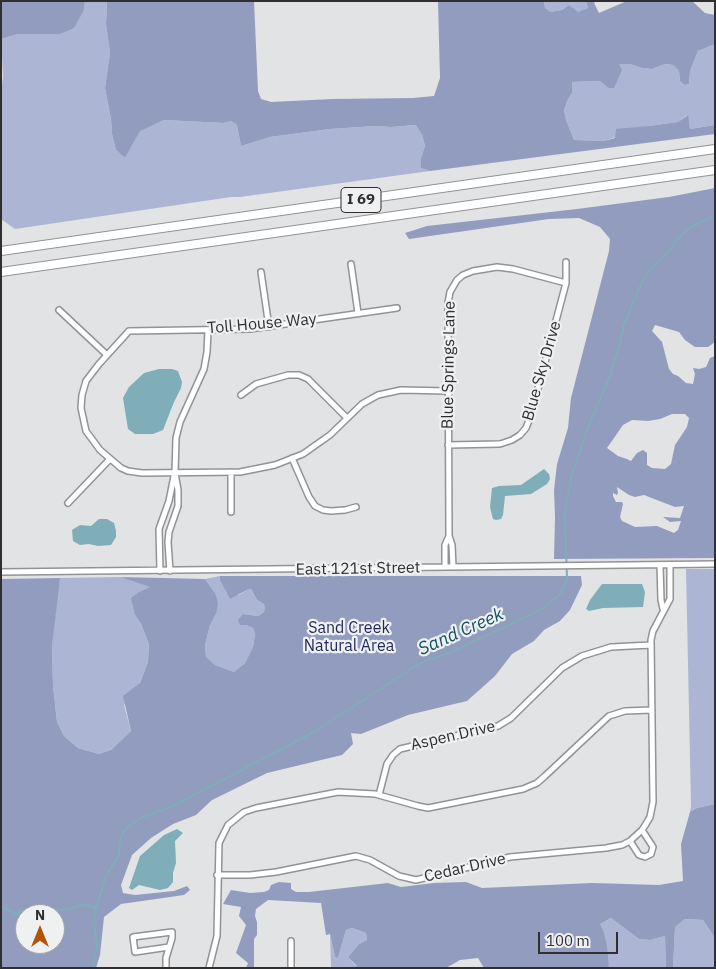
<!DOCTYPE html>
<html>
<head>
<meta charset="utf-8">
<style>
  body { margin:0 }
  #map { position:relative; width:716px; height:969px; overflow:hidden; background:#e2e3e5; font-family:"IBM Plex Sans",sans-serif }
  canvas { display:block }
  .frame { position:absolute; inset:0; border:2px solid #2f2f30; pointer-events:none }
  .north { position:absolute; left:15px; top:904px; width:50px; height:50px; box-sizing:border-box; background:#eff0f2; border:1px solid #a2a3a4; border-radius:50%; rotate:0deg; font-size:14px; font-weight:700; line-height:20px; text-align:center; color:#2f2f30 }
  .north::after { content:''; display:block; margin:auto; width:18px; height:22px; background:#b25404; clip-path:polygon(50% 0,100% 100%,50% 72%,0 100%) }
  .scale { position:absolute; left:538px; top:932px; width:80px; height:22px; box-sizing:border-box; border:2px solid #2f2f30; border-top:0; padding-left:6px; font-size:15px; line-height:18px; white-space:nowrap; color:#2f2f30; -webkit-text-stroke:4px #eff0f2; paint-order:stroke }
</style>
</head>
<body>
<div id="map">
<canvas width="716" height="969"></canvas>
<div class="frame"></div>
<div class="north">N</div>
<div class="scale">100 m</div>
</div>
<script>
const c = document.querySelector('canvas').getContext('2d');
c.lineJoin = 'round';
function fill(path, color) {
  c.fillStyle = color;
  c.fill(path, 'evenodd');
}
function shape(rows) {
  const path = new Path2D();
  for (const r of rows) {
    path.moveTo(r[0], r[1]);
    for (let i = 2; i < r.length; i += 2) path.lineTo(r[i], r[i + 1]);
  }
  return path;
}
function trace(path, color, width, dash) {
  c.strokeStyle = color;
  c.lineWidth = width;
  c.lineCap = dash ? 'butt' : 'round';
  c.setLineDash(dash || []);
  c.stroke(path);
}
function write(font, color, halo, rows, align = 'center') {
  c.font = font + ' "IBM Plex Sans",sans-serif';
  c.lineWidth = 4.5;
  c.setLineDash([]);
  c.textBaseline = 'middle';
  c.strokeStyle = halo;
  c.fillStyle = color;
  for (const [text, x, y, turn = 0] of rows) {
    c.save();
    c.translate(x, y);
    c.rotate((+turn || 0) * Math.PI / 180);
    c.textAlign = isNaN(turn) ? turn : align;
    if (halo) c.strokeText(text, 0, 0);
    c.fillText(text, 0, 0);
    c.restore();
  }
}
const green = shape([
  [85,1,107,1,106,24,110,53,105,88,111,119,112,134,116,150,125,158,140,130,164,120,224,123,231,121,237,125,241,146,270,137,330,129,375,126,391,127,416,125,422,135,425,146,421,158,421,168,430,171,240,197,231,197,15,229,1,219,1,94,3,76,1,39,18,34,60,34,84,10],
  [544,1,586,1,588,8,578,13,569,5,562,10,551,12,545,8],
  [715,44,715,125,690,129,687,115,678,122,649,126,604,141,574,140,566,120,564,110,568,99,572,93,572,82,600,81,608,88,618,64,630,64,642,68,652,69,665,64,673,65,679,71,680,81,684,85,689,84,690,71,698,51],
  [686,569,715,569,715,804,697,808,690,812,691,806],
  [220,576,227,594,239,595,247,590,251,589,257,600,264,604,266,608,264,612,258,616,243,614,246,625,253,628,255,634,253,647,245,663,234,672,214,665,206,657,205,645,210,625,216,614,215,593,205,579],
  [120,577,151,587,139,592,135,615,141,624,149,644,148,662,140,683,124,705,131,731,111,750,99,754,78,748,64,736,57,722,53,686,52,647,57,597,60,578],
  [611,918,639,939,650,940,665,936,666,968,609,968,600,924],
  [685,919,703,920,715,938,715,968,673,968,675,927],
  [352,928,366,933,367,940,359,944,348,957,357,967,331,968,330,934,335,957,338,958,346,930]
]);
const forest = shape([
  [1,1,85,1,84,10,74,28,60,34,18,34,1,39],
  [107,1,254,1,258,91,261,99,271,102,333,99,413,98,434,96,440,78,438,1,544,1,545,8,551,12,562,10,569,5,578,12,588,8,586,1,594,1,595,5,599,13,627,1,692,1,705,13,715,15,715,44,698,51,690,71,689,84,684,85,680,81,679,71,673,65,665,64,652,69,642,68,630,64,619,64,622,70,614,88,608,88,600,81,572,82,572,93,568,99,564,110,566,120,574,140,604,141,615,138,616,129,649,126,678,122,688,115,690,129,715,125,715,134,430,171,421,168,421,158,425,146,422,135,416,125,391,127,375,126,330,129,270,137,241,146,237,125,231,121,224,123,164,120,140,131,125,158,116,150,112,134,111,119,105,88,110,53,106,24],
  [715,188,715,342,708,347,695,347,685,340,679,332,655,325,652,331,662,342,669,369,673,374,678,376,686,383,693,384,695,374,693,368,699,369,706,367,710,358,715,356,715,558,554,559,555,517,554,490,557,464,568,428,571,398,609,251,610,239,600,227,579,218,549,219,409,239,405,233,427,226,577,209,669,197],
  [672,414,685,414,689,418,687,427,675,445,671,464,665,469,652,468,647,465,647,453,643,450,637,453,631,461,627,459,618,456,607,448,623,425,632,420,648,421,660,419],
  [617,487,629,495,635,497,644,495,675,507,684,506,680,518,663,517,670,522,681,521,678,530,674,533,657,526,635,527,622,521,620,517,623,504,622,502,616,502,613,496,613,493,617,495,618,493],
  [220,576,581,576,582,585,570,610,560,621,544,630,534,641,512,654,495,676,467,701,408,715,361,734,351,733,353,744,342,755,267,773,212,800,196,815,173,824,151,838,132,855,121,885,123,893,135,895,174,891,187,886,190,890,184,895,121,904,104,917,100,955,96,968,1,968,1,579,60,578,52,647,53,686,57,722,64,736,78,748,99,754,111,750,131,731,123,696,140,683,148,662,149,644,141,624,135,615,131,598,139,592,150,587,120,577,205,579,215,593,218,603,216,614,210,625,205,645,206,657,215,665,234,672,245,663,253,647,255,634,253,628,246,625,240,625,238,620,243,614,258,616,264,612,265,608,264,604,257,600,251,589,247,590,230,599,220,580],
  [25,914,55,914,55,944,25,944],
  [715,804,715,938,703,920,685,919,675,927,673,968,666,968,665,936,650,940,639,939,611,918,600,924,604,933,607,946,609,968,484,968,478,958,460,960,446,968,351,968,357,966,348,957,359,944,367,940,366,933,352,928,346,930,338,958,335,957,330,934,326,935,321,903,268,900,256,909,255,916,257,922,257,935,254,939,254,968,246,968,248,963,236,953,246,925,239,916,241,907,223,904,231,890,250,893,264,892,269,890,271,885,279,882,291,883,291,889,296,892,309,892,388,883,401,887,434,883,466,882,482,888,592,883,659,885,683,881,681,844,690,812,697,808]
]);
const water = shape([
  [159,369,172,369,178,371,182,382,181,388,174,402,163,430,153,434,135,434,128,429,123,398,129,387,144,373],
  [544,469,549,474,550,479,547,484,531,494,505,496,503,515,501,519,496,520,493,519,490,507,492,488,499,486,521,485],
  [99,519,107,519,114,523,116,531,116,537,111,545,98,546,89,544,80,545,73,541,72,530,80,525,91,526],
  [602,584,642,584,645,592,643,607,603,608,589,611,586,609,590,600],
  [177,829,183,833,175,841,176,863,173,873,173,882,168,888,160,890,139,885,132,890,129,888,140,856,164,835]
]);
const stream = shape([
  [1,906,17,914,20,911,32,913,71,909,77,906,86,905,96,908],
  [93,968,97,946,94,921,96,908,106,876,119,855,120,841,123,832,130,825,141,818,173,806,314,732,422,662,450,653,534,613,546,606,561,593,567,579,565,513,571,477,588,427,610,376,621,339,624,324,642,282,652,267,659,262,671,249,678,238,688,229,715,215]
]);
const minor = shape([
  [351,264,358,313],
  [261,272,269,327],
  [397,308,250,329,129,331,99,364,86,381,82,395,81,408,86,431,100,450,121,468,128,471,142,473,240,472,275,465,303,454,330,435,362,404,378,395,401,390,448,391],
  [59,310,107,355],
  [241,395,256,384,288,375,299,375,308,379,347,418],
  [448,445,500,444,512,440,520,435,526,428,531,415,566,283,566,262],
  [292,458,309,497,315,506,323,510,331,511,345,510,356,507],
  [231,472,231,512],
  [68,503,110,459],
  [660,565,661,600,663,609],
  [445,567,445,545,449,536],
  [453,567,452,545,449,536,448,303,450,292,457,280,463,275,473,271,497,267,513,269,566,283],
  [160,571,159,529,169,501,174,476],
  [170,571,168,542,169,532,178,506,178,490,175,473,176,438,180,422,204,369,207,352,208,330],
  [1,572,715,564],
  [379,795,387,764,393,755,400,749,498,726,511,718,562,668,582,656,611,647,651,645],
  [630,841,639,855,645,857,651,854,653,847,642,830],
  [217,875,250,875,276,872,356,856,370,860,399,876,416,880,510,857,606,848,622,845,630,841,642,830,646,824,650,817,653,802,651,640,653,631,670,599,670,565],
  [166,968,166,958,172,938,172,932,133,937,135,952,169,947],
  [209,968,217,936,219,843,228,825,244,812,256,808,338,792,375,794,418,806,428,808,523,789,537,783,545,776,609,716,625,711,652,710],
  [291,968,291,941]
]);
const highway = shape([
  [1,251,715,149],
  [1,272,715,170]
]);
const shields = [
  [361,200,40]
];
const shieldNames = [
  ["I 69",361,200]
];
const streetNames = [
  ["Toll House Way",262,324,-5],
  ["Blue Springs Lane",449,365,-89],
  ["Blue Sky Drive",542,371,-74],
  ["East 121st Street",358,569,-1],
  ["Aspen Drive",453,736,-13],
  ["Cedar Drive",465,868,-13]
];
const parkNames = [
  ["Sand Creek",349,628],
  ["Natural Area",349,646]
];
const waterNames = [
  ["Sand Creek",461,632,-24]
];
fill(green, '#acb6d4');
fill(forest, '#929cbe');
fill(water, '#7fadb8');
trace(stream, '#7fadb8', 2);
trace(minor, '#929395', 8);
trace(highway, '#929395', 10);
trace(minor, '#fff', 5);
trace(highway, '#fff', 8);
for (const [x, y, w] of shields) {
  const box = new Path2D();
  box.roundRect(x - w / 2, y - 12.5, w, 25, 4);
  c.fillStyle = '#eff0f2';
  c.fill(box);
  trace(box, '#2f2f30', 1);
}
write('bold 15px', '#2f2f30', null, shieldNames);
write('16px', '#2f2f30', '#eff0f2', streetNames);
write('16px', '#1f2955', '#eff0f2', parkNames);
write('italic 18px', '#10525e', '#eff0f2', waterNames);
</script>
</body>
</html>
